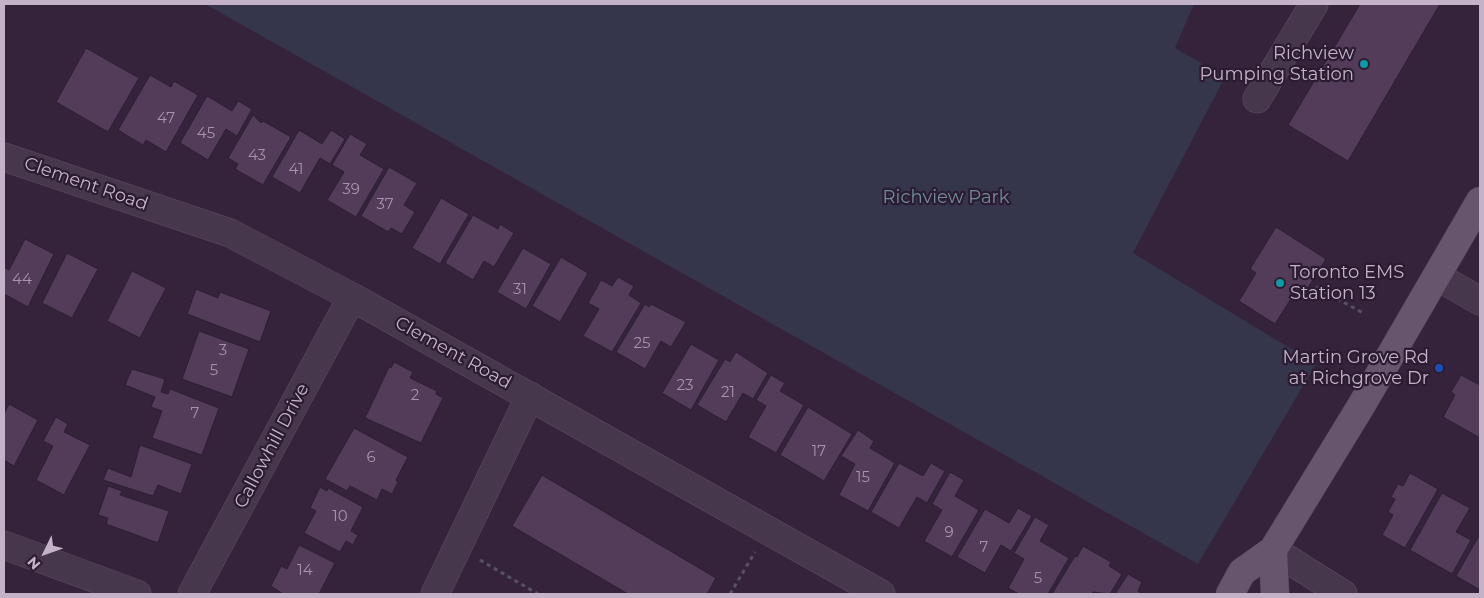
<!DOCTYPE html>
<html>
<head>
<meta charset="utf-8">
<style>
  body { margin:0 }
  #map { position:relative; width:1484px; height:598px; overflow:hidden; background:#35233c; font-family:Montserrat,sans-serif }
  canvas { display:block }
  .frame { position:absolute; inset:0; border:5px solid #c3b2c8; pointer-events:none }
  .north { position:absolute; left:20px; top:528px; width:50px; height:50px; -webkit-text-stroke:4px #2b1c31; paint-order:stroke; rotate:228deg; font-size:14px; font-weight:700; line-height:20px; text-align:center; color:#c3b2c8 }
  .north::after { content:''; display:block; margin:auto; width:18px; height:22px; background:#c3b2c8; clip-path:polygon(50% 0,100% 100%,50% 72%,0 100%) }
</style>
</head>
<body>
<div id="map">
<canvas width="1484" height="598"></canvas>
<div class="frame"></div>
<div class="north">N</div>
</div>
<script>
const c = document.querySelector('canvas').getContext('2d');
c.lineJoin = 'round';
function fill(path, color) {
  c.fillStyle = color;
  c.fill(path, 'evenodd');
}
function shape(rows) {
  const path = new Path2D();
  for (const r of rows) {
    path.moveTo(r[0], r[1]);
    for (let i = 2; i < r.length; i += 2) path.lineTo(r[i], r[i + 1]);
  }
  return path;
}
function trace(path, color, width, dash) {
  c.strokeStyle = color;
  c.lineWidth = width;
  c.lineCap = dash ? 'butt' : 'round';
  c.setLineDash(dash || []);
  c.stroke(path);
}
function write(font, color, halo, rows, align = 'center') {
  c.font = font + ' Montserrat,sans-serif';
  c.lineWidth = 4.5;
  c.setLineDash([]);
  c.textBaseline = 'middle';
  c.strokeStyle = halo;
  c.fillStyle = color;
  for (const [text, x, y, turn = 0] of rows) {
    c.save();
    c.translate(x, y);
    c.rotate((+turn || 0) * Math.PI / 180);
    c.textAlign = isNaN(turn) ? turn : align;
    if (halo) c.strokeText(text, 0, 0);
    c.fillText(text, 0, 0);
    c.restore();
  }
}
const green = shape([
  [205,4,1194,4,1175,48,1225,77,1133,253,1316,364,1198,564]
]);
const building = shape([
  [1360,4,1440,4,1348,161,1288,125,1360,4],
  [86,48,139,78,108,132,56,102,86,48],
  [150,75,171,87,174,81,198,95,166,152,146,140,143,145,118,130,150,75],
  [207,96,232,111,238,101,252,109,237,136,226,129,208,160,180,143,207,96],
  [253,115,261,123,263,121,291,137,263,185,235,169,238,164,228,158,253,115],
  [299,130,322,144,331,130,345,139,330,164,320,158,300,193,272,177,299,130],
  [350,134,367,144,360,155,384,169,356,217,327,200,344,172,332,165,350,134],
  [389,167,417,183,404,205,415,212,402,234,391,228,388,232,361,216,389,167],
  [441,198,469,214,440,264,412,248,441,198],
  [473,215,498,229,500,224,514,233,494,267,484,261,473,280,445,263,473,215],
  [1276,227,1326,259,1301,299,1294,294,1275,324,1239,301,1256,273,1250,269,1276,227],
  [25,239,54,254,28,307,4,294,4,267,9,270,25,239],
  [523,248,551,264,526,309,497,292,523,248],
  [67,253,98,269,72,318,42,303,67,253],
  [561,257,588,273,560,322,532,306,561,257],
  [132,271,166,288,140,338,107,321,132,271],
  [618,277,634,286,629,295,641,303,612,352,583,336,599,309,588,303,601,280,612,286,618,277],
  [196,289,218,298,220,292,271,311,260,342,187,314,196,289],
  [645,304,649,307,651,304,686,322,671,347,661,341,645,369,616,352,645,304],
  [199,331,249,349,232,397,182,379,199,331],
  [691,344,719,360,691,410,662,393,691,344],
  [736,352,768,373,753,399,743,393,726,422,697,405,725,359,730,362,736,352],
  [394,362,413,372,410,378,437,391,436,394,443,398,421,443,365,418,389,367,391,368,394,362],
  [132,369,165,379,161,392,168,394,170,389,219,408,202,455,152,438,162,411,151,407,155,397,125,385,132,369],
  [771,375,785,383,780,391,804,405,776,453,748,437,766,406,756,400,771,375],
  [1461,375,1480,385,1480,438,1443,417,1455,395,1451,392,1461,375],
  [9,404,38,420,14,466,4,460,4,414,9,404],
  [808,407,852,434,824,481,780,455,808,407],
  [56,417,68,424,64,432,90,445,64,495,36,480,53,446,43,441,56,417],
  [354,428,408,457,396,480,398,482,392,494,382,489,377,500,350,486,347,491,325,479,354,428],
  [858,430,874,441,870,448,895,463,868,511,839,495,855,464,841,456,858,430],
  [140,445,192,464,181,494,158,485,153,496,103,480,108,468,131,477,140,445],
  [899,463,923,476,931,463,945,471,927,503,917,497,899,528,871,512,899,463],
  [950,472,964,480,955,496,979,510,952,557,924,541,942,510,932,504,950,472],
  [1410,473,1438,489,1405,548,1382,535,1393,515,1388,512,1395,499,1391,497,1398,484,1403,486,1410,473],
  [542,475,716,578,707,594,628,594,512,526,542,475],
  [108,486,122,491,120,495,169,511,158,543,106,524,108,518,98,515,108,486],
  [320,487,327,491,328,488,363,507,351,531,358,535,353,545,346,541,340,552,304,533,316,511,310,508,320,487],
  [1442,493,1470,508,1456,532,1471,540,1452,574,1410,550,1442,493],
  [1018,508,1032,516,1011,551,1001,545,985,573,957,557,985,509,1009,523,1018,508],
  [1035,517,1049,525,1040,541,1069,558,1048,594,1019,594,1008,588,1024,559,1014,553,1035,517],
  [1480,534,1480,590,1456,576,1480,534],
  [299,545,335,563,319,594,283,594,271,586,281,566,287,569,299,545],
  [1083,546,1111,562,1109,566,1122,574,1110,594,1093,592,1092,594,1052,594,1075,556,1077,557,1083,546],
  [1128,574,1142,582,1138,591,1143,594,1115,594,1128,574]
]);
const path = shape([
  [1316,287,1365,314],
  [480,560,538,594],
  [730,594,755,552]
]);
const minor = shape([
  [1257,99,1314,4],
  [4,157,230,233,352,297,881,594],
  [1438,277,1480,301],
  [4,545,137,594],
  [1273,550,1343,594],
  [192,594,352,297],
  [435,594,530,396]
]);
const major = shape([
  [1273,550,1275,594],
  [1230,594,1242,572,1273,550,1361,406,1480,201]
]);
const markers = [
  [1364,64,5,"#0f9aa8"],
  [1280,283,5,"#0f9aa8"],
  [1439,368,5,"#1a4fb4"]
];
const numberNames = [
  ["47",166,119],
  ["45",206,134],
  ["43",257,156],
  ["41",296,170],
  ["39",351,190],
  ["37",385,205],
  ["44",22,280],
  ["31",520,290],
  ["25",642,344],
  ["3",223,351],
  ["5",214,371],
  ["23",685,386],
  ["21",728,393],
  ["2",415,396],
  ["7",195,414],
  ["17",819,452],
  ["6",371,458],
  ["15",863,478],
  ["10",340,517],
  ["9",949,533],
  ["7",984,548],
  ["14",305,571],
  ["5",1038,579]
];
const poiNames = [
  ["Richview",1354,54],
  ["Pumping Station",1354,75],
  ["Toronto EMS",1290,273,"left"],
  ["Station 13",1290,294,"left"],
  ["Martin Grove Rd",1429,358],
  ["at Richgrove Dr",1429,379]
];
const streetNames = [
  ["Clement Road",86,184,19],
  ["Clement Road",453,353,29],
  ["Callowhill Drive",272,446,-62]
];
const parkNames = [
  ["Richview Park",946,198]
];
fill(green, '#35354c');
fill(building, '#523c59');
trace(building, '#2d1e33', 1);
trace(minor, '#5f4f64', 29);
trace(major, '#504055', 29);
trace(path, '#575168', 3, [4, 4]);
trace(minor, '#47374d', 28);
trace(major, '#66556d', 28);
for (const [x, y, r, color] of markers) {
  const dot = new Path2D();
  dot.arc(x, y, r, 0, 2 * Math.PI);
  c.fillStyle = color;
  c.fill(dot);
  trace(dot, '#2b1c31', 2);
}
write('15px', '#a794ac', null, numberNames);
write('18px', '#c3b2c8', '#2b1c31', poiNames, 'right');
write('18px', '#c3b2c8', '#2b1c31', streetNames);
write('18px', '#708d9e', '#2b1c31', parkNames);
</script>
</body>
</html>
